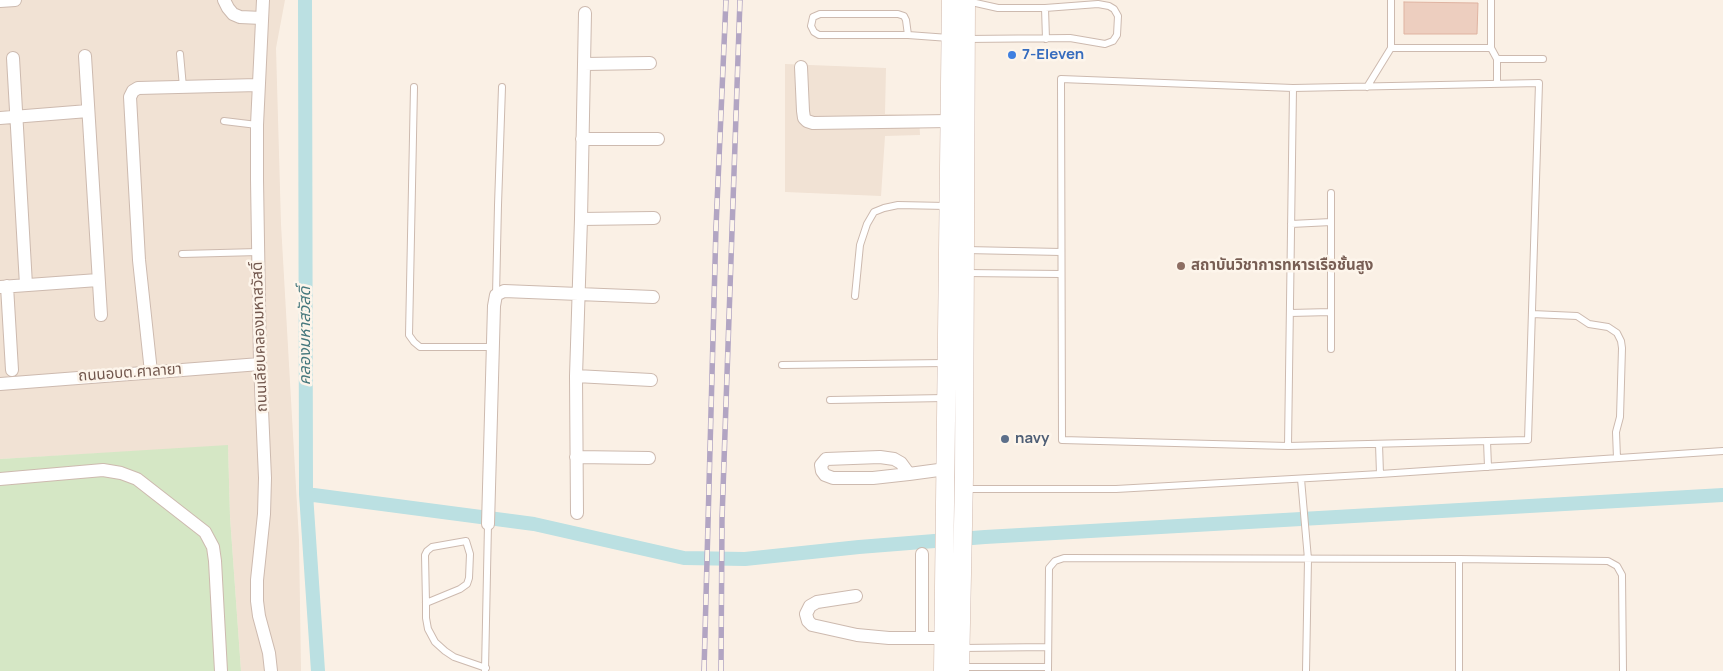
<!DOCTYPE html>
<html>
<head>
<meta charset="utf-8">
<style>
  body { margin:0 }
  canvas { display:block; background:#faf0e5 }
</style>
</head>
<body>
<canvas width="1723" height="671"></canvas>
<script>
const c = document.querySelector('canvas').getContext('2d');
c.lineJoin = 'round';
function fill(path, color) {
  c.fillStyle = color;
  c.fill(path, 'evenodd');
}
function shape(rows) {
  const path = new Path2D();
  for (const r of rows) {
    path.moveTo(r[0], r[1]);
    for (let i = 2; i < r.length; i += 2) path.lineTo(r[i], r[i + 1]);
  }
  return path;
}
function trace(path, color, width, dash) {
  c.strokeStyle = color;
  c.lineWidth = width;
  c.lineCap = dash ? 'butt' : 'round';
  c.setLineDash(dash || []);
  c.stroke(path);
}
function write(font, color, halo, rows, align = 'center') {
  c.font = font + ' Manrope,"Noto Sans Thai",sans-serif';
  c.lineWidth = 5;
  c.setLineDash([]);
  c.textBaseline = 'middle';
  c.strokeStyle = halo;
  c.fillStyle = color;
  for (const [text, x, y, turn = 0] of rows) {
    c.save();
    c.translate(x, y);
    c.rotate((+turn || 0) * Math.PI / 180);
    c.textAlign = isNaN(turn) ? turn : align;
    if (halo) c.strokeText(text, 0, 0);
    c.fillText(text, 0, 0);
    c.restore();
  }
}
const residential = shape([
  [0,0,285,0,276,48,281,224,299,540,301,671,241,671,230,517,228,446,0,459],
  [785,64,886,68,885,114,919,115,920,135,885,136,881,196,785,192]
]);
const green = shape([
  [228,445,230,517,241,671,0,671,0,459]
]);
const canal = shape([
  [305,0,306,494,318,671],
  [306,494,534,524,684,558,745,559,859,547,985,537,1723,495]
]);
const building = shape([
  [1404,2,1478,3,1477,34,1404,34,1404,2]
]);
const lane = shape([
  [1491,0,1491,48,1497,59,1497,84],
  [1045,8,1046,39],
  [908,35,906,20,904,16,898,14,820,14,813,17,811,26,814,32,819,35,908,35,949,38],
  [966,39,1070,38,1105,44,1113,41,1117,35,1118,16,1114,9,1109,6,1098,4,1045,8,998,8,967,1],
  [1391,48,1491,48],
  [180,54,183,87],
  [1497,59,1543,59],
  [1061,79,1293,88,1539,83,1528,440,1288,446,1062,440,1061,79],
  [414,87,409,335,414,342,420,347,493,347],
  [1367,87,1391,48,1391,0],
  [224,121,257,125],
  [1291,224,1331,222],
  [966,250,1061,252],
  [182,254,258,252],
  [965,273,1061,274],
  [496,295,498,205,502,87],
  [855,296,860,245,867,224,874,212,884,208,898,205,946,206],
  [1331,312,1331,349],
  [1290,313,1331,312,1331,193],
  [1532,314,1577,316,1589,324,1608,327,1617,333,1621,341,1622,348,1620,417,1616,432,1617,458],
  [782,365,945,363],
  [830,400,945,398],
  [1487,441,1488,467],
  [1379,444,1380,474],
  [1288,446,1293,88],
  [1301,479,1308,559,1306,671],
  [965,489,1116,489,1380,474,1723,451],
  [1459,559,1459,671],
  [426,603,460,589,467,584,469,578,470,554,466,541,432,547,427,551,425,555,426,603,426,618,428,629,435,642,445,651,454,657,486,668],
  [962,648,1048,647],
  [962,667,1048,667],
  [485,670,488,524],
  [1048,671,1049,568,1055,561,1064,558,1459,559,1608,561,1617,566,1622,575,1623,671]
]);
const street = shape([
  [224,0,228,8,233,14,240,17,262,18],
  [263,0,257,125,257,180,260,364,265,478,264,514,257,580,257,601,259,616,269,653,271,671],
  [0,1,15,0],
  [85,56,101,315],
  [13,58,26,285],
  [584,64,650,63],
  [801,67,803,111,804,118,807,121,813,123,950,121],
  [0,118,88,111],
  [582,139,658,139],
  [581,219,654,218],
  [7,286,12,370],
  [0,287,98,280],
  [151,372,139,260,130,97,133,91,138,88,258,85],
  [576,376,651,380],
  [0,384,260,364],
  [576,457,649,458],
  [909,474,901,463,894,459,880,457,826,459,821,465,822,471,825,475,833,478,873,478,909,474,946,469],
  [0,479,103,470,121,473,137,479,205,532,213,547,215,561,221,671],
  [577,513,576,376,581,219,585,13],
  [488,524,494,306,496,295,504,291,653,297],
  [856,596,817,602,810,606,806,614,808,621,812,625,857,635,889,638,943,638],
  [922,638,922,554]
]);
const secondary = shape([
  [943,671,951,0],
  [960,671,964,477,966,0]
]);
const rail = shape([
  [704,671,716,227,726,0],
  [721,671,722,519,740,0]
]);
const markers = [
  [1012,55,5,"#3f7fe0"],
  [1181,266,5,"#8d6e63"],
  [1005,439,5,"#5c6f8a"]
];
const shopNames = [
  ["7-Eleven",1022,55]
];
const educationNames = [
  ["สถาบันวิชาการทหารเรือชั้นสูง",1191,266]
];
const streetNames = [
  ["ถนนเลียบคลองมหาสวัสดิ์",260,337,-92],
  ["ถนนอบต.ศาลายา",130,373,-4]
];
const serviceNames = [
  ["navy",1015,439]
];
const waterNames = [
  ["คลองมหาสวัสดิ์",306,336,-90]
];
fill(residential, '#f1e2d4');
fill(green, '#d5e7c5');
trace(canal, '#bbe0e2', 14);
fill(building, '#edcebf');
trace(building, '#dfb3a1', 1);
trace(lane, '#cdbaaf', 8);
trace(street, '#cdbaaf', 14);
trace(secondary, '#d0b9ad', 19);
trace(lane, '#fff', 6);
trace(street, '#fff', 12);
trace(secondary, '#fff', 18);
trace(rail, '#b2a5c3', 5.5);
trace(rail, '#fdf5eb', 4, [11]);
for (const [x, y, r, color] of markers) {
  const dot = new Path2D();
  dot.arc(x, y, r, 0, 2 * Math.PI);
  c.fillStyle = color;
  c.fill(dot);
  trace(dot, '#fdf5eb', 2);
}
write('bold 15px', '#366cbe', '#fdf5eb', shopNames, 'left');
write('bold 15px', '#785e54', '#fdf5eb', educationNames, 'left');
write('15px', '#71564c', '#fdf5eb', streetNames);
write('bold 15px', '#4e5e75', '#fdf5eb', serviceNames, 'left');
write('italic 16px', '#45777c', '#fdf5eb', waterNames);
</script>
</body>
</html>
